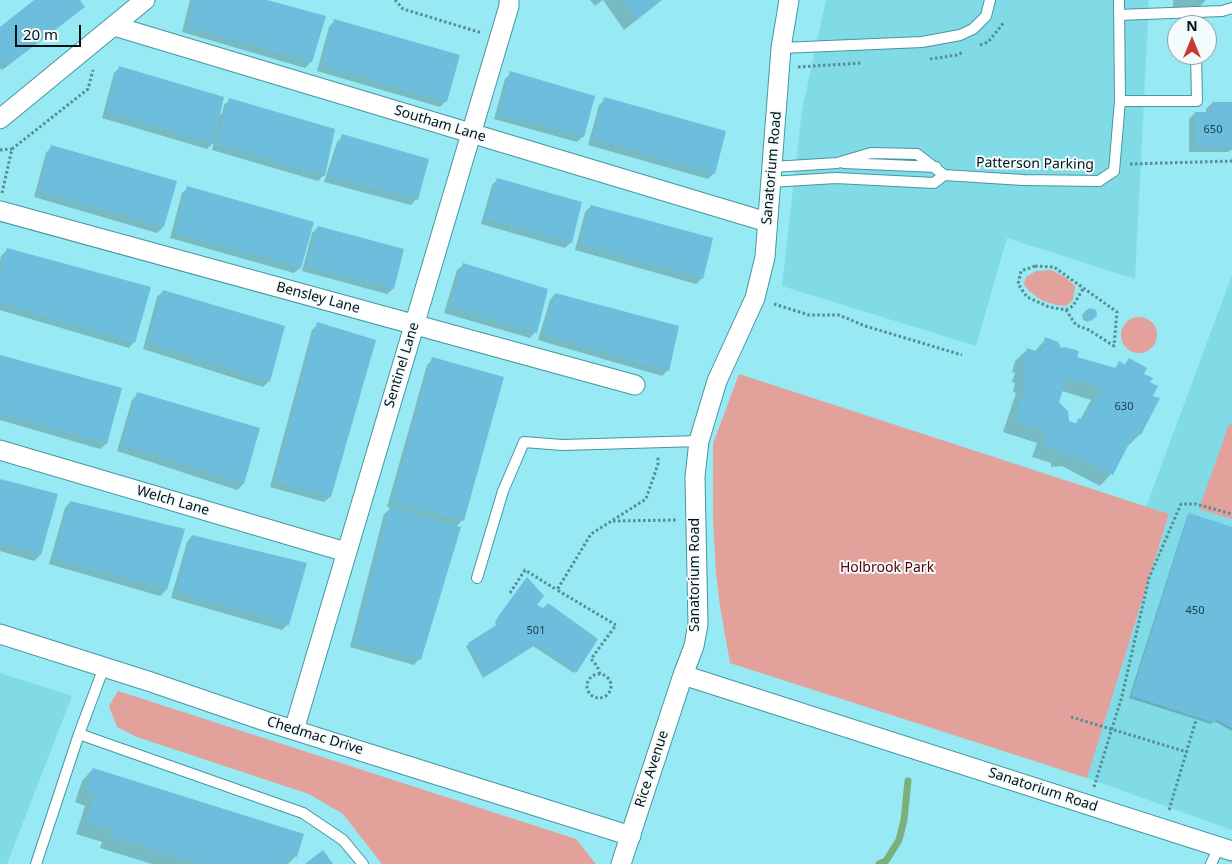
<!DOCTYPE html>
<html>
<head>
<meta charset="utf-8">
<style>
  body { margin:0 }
  #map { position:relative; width:1232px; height:864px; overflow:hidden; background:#97e9f3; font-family:"Noto Sans",sans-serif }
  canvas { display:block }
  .north { position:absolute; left:1167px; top:15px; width:50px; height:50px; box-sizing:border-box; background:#f4fbfc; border:1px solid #929ea0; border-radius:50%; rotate:0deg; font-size:14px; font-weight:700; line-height:20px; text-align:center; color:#001316 }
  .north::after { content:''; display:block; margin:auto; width:18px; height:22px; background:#c73935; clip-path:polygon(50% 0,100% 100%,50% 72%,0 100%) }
  .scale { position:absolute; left:15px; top:25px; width:66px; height:22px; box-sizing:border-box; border:2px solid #001316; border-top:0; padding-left:6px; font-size:15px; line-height:18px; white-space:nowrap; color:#001316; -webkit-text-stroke:4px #f4fbfc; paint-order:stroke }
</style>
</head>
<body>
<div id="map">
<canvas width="1232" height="864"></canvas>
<div class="north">N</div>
<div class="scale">20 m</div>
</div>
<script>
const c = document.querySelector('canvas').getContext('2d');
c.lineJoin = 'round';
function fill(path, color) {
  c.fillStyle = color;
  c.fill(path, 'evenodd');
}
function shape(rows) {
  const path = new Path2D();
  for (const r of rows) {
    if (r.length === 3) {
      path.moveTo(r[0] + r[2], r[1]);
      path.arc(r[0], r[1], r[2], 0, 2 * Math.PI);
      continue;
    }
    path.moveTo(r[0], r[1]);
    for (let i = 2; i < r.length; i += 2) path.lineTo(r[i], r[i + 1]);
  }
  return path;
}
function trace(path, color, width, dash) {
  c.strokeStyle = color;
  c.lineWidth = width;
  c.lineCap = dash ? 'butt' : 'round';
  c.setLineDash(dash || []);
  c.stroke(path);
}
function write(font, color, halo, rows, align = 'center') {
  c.font = font + ' "Noto Sans",sans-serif';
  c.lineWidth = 4;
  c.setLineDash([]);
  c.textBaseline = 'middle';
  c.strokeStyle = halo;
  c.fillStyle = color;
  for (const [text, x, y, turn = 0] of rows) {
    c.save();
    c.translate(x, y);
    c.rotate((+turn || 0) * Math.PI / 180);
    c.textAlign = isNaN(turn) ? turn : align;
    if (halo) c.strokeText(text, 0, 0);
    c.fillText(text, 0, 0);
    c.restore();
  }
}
const built = shape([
  [826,0,1149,0,1135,279,1007,238,976,346,782,286,802,110],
  [1232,275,1232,830,1087,778,1169,515,1146,507],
  [0,673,72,696,7,864,0,864]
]);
const green = shape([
  [1051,270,1065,277,1075,286,1073,300,1066,306,1056,305,1041,300,1029,291,1024,284,1026,277,1036,271],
  [1139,335,18],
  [739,374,1169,514,1087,778,730,663,720,606,716,573,713,519,713,444],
  [1229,424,1232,425,1232,519,1199,509],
  [118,691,576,839,596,864,382,864,343,814,309,794,137,737,117,727,109,706]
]);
const shadow = shape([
  [36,0,79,0,77,13,2,70,0,68,0,28],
  [190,0,263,0,324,17,311,62,305,68,182,32],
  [590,0,662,0,624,30,603,0,595,6],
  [1173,0,1206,0,1200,6,1173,7],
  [334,21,446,101,440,107,317,71,329,27],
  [119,68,219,114,222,114,224,105,230,100,324,175,318,181,212,150,214,142,207,149,102,118,114,73],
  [511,73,583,136,577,142,494,119,505,79],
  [605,99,714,173,708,179,588,145,599,105],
  [1212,103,1232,103,1232,149,1228,152,1189,152,1189,119,1195,113,1206,113,1206,109],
  [343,136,416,199,411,205,324,182,337,142],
  [51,147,176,182,163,227,157,233,34,197,46,153],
  [498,179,571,242,565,248,481,224,492,185],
  [188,188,300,268,294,273,170,238,182,193],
  [591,206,702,278,696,284,575,250,585,212],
  [318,227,393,289,387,294,302,271,312,233],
  [7,250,134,342,129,348,0,310,0,261,1,256],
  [463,265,535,332,530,338,444,313,457,270],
  [163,291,269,381,263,387,143,349,157,297],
  [555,294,668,370,662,376,538,340,550,300],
  [1085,312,1095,315,1088,322,1083,320,1082,315],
  [318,324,330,497,324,502,270,487,312,330],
  [1046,339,1060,350,1076,357,1114,369,1119,363,1124,365,1129,360,1149,383,1151,397,1140,434,1128,446,1126,446,1111,474,1100,486,1062,466,1051,467,1051,463,1032,457,1037,443,1003,432,1016,393,1013,392,1015,383,1012,382,1015,373,1012,372,1015,361,1027,350,1034,352],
  [1062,391,1091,400,1080,420,1074,424,1068,422,1058,403],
  [0,357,121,389,106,444,100,449,0,420],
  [433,359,462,520,456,527,419,659,414,665,350,647,384,514,391,508,387,507,427,365],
  [138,394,258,429,243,484,237,490,117,451,132,400],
  [0,481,57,495,40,555,34,561,0,551],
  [70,502,183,530,166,590,160,596,49,564,65,508],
  [1190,515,1232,528,1232,731,1214,721,1211,724,1129,698,1187,517],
  [192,536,288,624,282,630,171,598,187,542],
  [524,581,535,606,576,671,574,673,533,646,483,678,466,646,496,626,495,622],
  [93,769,296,856,288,864,152,864,100,848,102,842,76,834,85,806,75,802,82,781]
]);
const stream = shape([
  [879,864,886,861,899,840,904,820,908,781]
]);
const building = shape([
  [34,0,80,0,85,7,8,65,0,56,0,27],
  [194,0,267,0,326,16,312,62,187,27],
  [623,0,661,0,636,19],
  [334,19,460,55,447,102,322,65],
  [119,66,224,97,214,144,107,112],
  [510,71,595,96,584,137,499,114],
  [604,97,726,131,715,174,593,139],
  [229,98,335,129,325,176,217,144],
  [1212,102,1232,102,1232,147,1195,147,1195,112,1212,112],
  [342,134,429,159,418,200,329,176],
  [51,145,177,181,164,227,39,191],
  [497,178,582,202,572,243,486,218],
  [187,186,314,222,301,268,175,233],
  [591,205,713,238,703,279,580,244],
  [318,226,404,249,394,289,307,266],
  [7,248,151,287,135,343,0,303,0,273],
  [463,263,548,289,537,333,449,307],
  [163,290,285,326,270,382,148,343],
  [555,293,679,326,669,371,543,334],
  [1090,308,1096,310,1097,316,1091,321,1085,317,1085,311],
  [317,322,376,340,331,497,275,481],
  [1045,337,1058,342,1061,348,1065,347,1079,351,1077,357,1116,368,1119,361,1125,365,1129,358,1147,368,1144,374,1153,378,1150,382,1158,386,1153,396,1160,398,1141,435,1134,434,1113,475,1074,455,1063,456,1062,452,1043,446,1048,431,1014,421,1027,381,1023,380,1026,371,1023,371,1026,361,1023,361,1027,348,1041,353],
  [1067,378,1102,388,1084,420,1078,418,1077,424,1069,421,1068,411,1059,402],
  [0,355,122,388,107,444,0,413],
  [432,357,504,377,464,521,392,502],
  [137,392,260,428,244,484,122,445],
  [0,479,58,494,41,555,0,544],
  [70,501,185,529,167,590,54,558],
  [390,507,461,527,421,660,355,642],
  [1189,513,1232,527,1232,728,1216,719,1215,723,1131,696],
  [192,535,307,563,289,625,176,592],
  [527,577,544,596,537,605,543,608,548,603,598,639,577,672,537,644,486,676,468,643,498,624,497,618],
  [93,768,304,834,297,857,289,854,285,864,199,864,110,836,112,830,86,822,95,794,86,791],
  [323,850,333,864,305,864]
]);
const path = shape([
  [395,0,403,9,482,33],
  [980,45,988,42,1002,25,1003,22],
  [930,59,957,55,963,52],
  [798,67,862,63],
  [0,150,12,149],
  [1130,164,1232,161],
  [2,193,12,149,88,89,93,70],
  [1035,266,1054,267,1117,312,1114,346,1089,330,1076,325,1066,310,1049,307,1027,297,1018,284,1021,271,1035,266],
  [774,304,809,315,839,315,865,326,962,355],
  [1066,310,1073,306,1084,287],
  [613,521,677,520],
  [510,593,525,570,557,590],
  [599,686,12],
  [600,674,597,666,591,659,616,625,557,590,591,534,646,499,658,464,658,457],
  [1071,717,1187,752],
  [1094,787,1122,696,1149,578,1181,504,1196,504,1232,514],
  [1169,810,1196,720]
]);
const lane = shape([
  [1195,12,1195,25],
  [1119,15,1222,11,1232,8],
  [781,48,922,42,960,35,973,29,986,16,990,0],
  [1120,101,1197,101,1196,55],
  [844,163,936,167],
  [773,167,837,163,871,153,917,154,944,175,1023,180,1099,181,1114,171,1120,101,1119,0],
  [770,182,836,178,934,183,944,175],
  [477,578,503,491,524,442,562,445,699,441],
  [79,734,303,813,343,840,363,864],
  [36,864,79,734,104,667],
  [1211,864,1219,847]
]);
const street = shape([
  [114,26,767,222],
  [0,119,145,0],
  [0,211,635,385],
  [0,450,346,552],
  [0,634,151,682,265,721,631,836],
  [683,675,1232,851],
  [294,730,509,6,509,0],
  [621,864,683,675,694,646,698,624,695,477,699,441,717,381,755,298,765,257,781,48,789,0]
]);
const numberNames = [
  ["650",1213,130],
  ["630",1124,407],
  ["450",1195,611],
  ["501",536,631]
];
const streetNames = [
  ["Southam Lane",440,124,17],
  ["Patterson Parking",1035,164,1],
  ["Sanatorium Road",772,168,-85],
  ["Bensley Lane",318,298,15],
  ["Sentinel Lane",402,365,-73],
  ["Welch Lane",173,501,16],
  ["Sanatorium Road",695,575,-90],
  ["Chedmac Drive",315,736,17],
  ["Rice Avenue",652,769,-72],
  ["Sanatorium Road",1043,790,18]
];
const parkNames = [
  ["Holbrook Park",887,568]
];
fill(built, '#80dbe6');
fill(green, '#e2a19a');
fill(shadow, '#0003');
trace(stream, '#7aaf7e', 7);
fill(building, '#6dbddd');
trace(lane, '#4597a1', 12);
trace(street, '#4597a1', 21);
trace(path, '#568d94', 3, [2.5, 2.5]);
trace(lane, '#fff', 10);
trace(street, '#fff', 19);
write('11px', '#1b3e48', null, numberNames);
write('14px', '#001316', '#f4fbfc', streetNames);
write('14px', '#580004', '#f4fbfc', parkNames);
</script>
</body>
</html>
